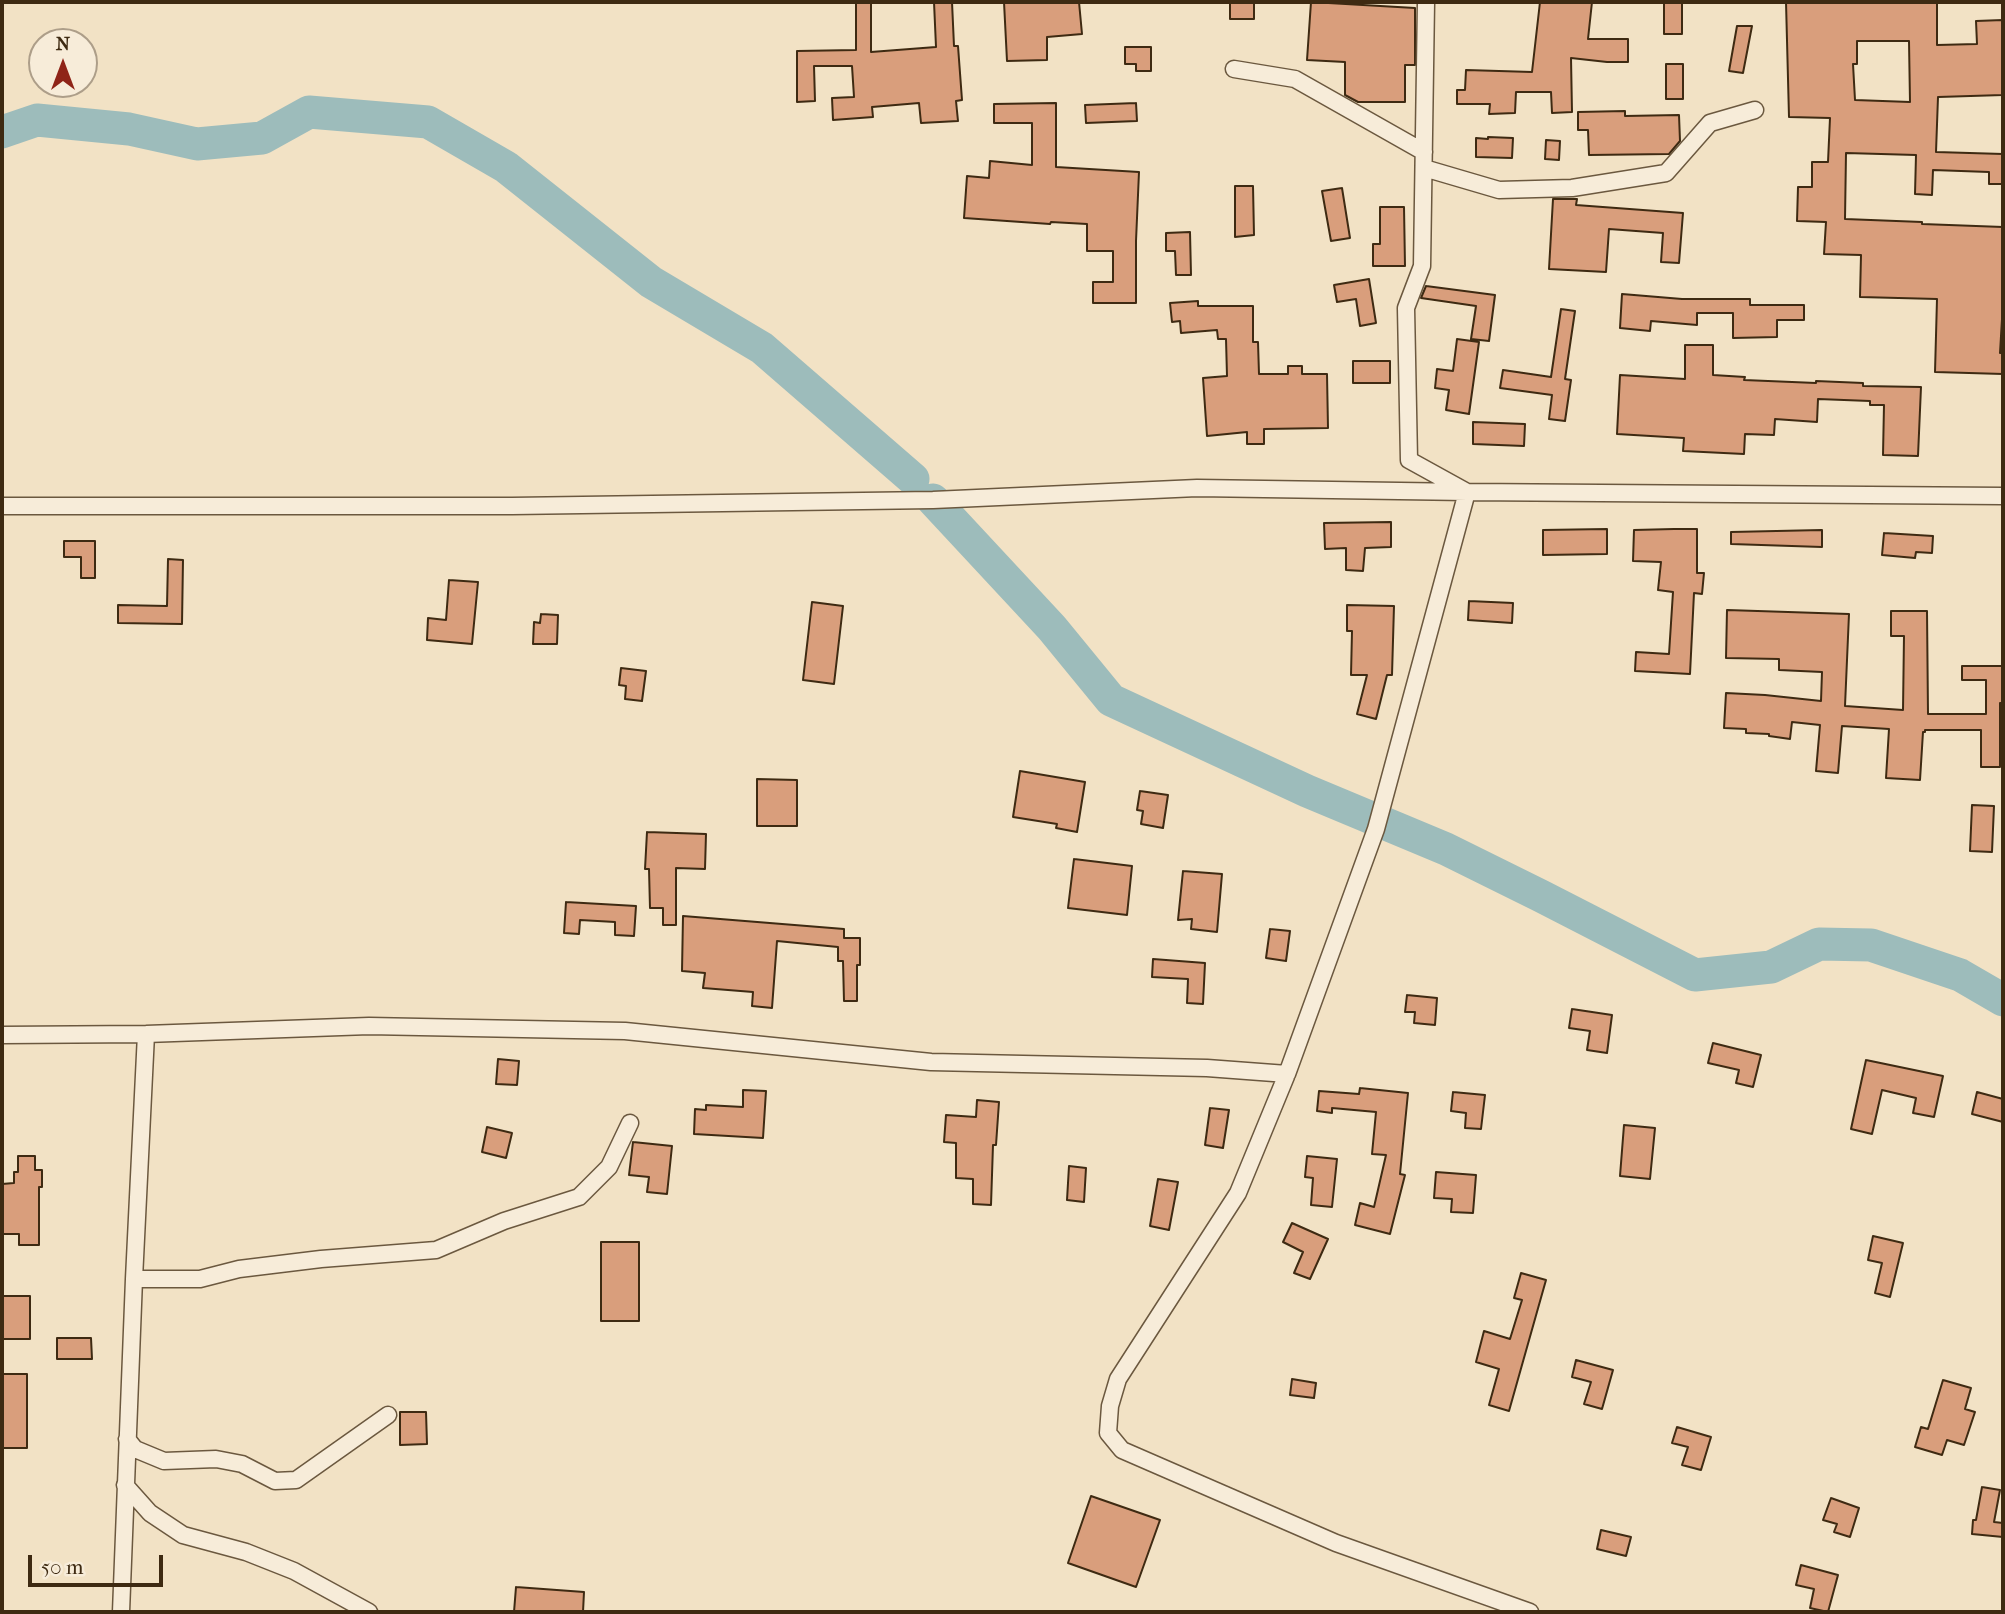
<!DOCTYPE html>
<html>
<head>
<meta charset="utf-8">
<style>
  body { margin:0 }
  #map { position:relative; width:2005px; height:1614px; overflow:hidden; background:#f2e2c5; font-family:"IM FELL French Canon",serif }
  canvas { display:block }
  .frame { position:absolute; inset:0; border:4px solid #3e2a12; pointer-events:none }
  .north { position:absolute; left:28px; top:28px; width:70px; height:70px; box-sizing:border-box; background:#f7ecd9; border:2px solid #ad9e89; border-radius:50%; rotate:0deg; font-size:19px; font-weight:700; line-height:28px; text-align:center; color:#3e2a12 }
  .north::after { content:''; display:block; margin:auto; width:24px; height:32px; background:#8f2418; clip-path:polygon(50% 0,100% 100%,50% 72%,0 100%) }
  .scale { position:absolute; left:28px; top:1555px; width:135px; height:32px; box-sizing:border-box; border:4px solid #3e2a12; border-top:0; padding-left:9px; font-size:21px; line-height:24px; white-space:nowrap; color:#3e2a12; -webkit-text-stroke:5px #f7ecd9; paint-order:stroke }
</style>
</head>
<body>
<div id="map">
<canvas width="2005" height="1614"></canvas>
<div class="frame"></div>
<div class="north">N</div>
<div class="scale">50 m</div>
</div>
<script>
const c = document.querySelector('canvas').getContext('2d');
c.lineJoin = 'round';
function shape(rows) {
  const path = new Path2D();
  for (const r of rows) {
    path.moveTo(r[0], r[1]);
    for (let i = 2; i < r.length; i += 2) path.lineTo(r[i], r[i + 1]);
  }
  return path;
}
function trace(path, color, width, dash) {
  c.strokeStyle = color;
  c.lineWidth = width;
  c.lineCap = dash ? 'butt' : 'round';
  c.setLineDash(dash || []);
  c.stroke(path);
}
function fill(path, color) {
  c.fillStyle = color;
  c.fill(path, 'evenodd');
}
const river = shape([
  [2,132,37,120,129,129,197,144,262,138,309,112,428,122,506,167,651,282,762,348,913,479],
  [933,500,1052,628,1111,700,1307,791,1446,849,1541,896,1695,975,1771,967,1819,944,1871,945,1960,975,2003,1000]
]);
const building = shape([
  [856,2,871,2,871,52,936,47,934,2,952,2,954,46,958,46,962,100,956,101,958,121,921,123,919,103,872,107,873,117,833,120,832,98,854,97,852,66,814,66,815,101,797,102,797,51,856,50,856,2],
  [1004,2,1079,2,1082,34,1047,37,1047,60,1007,61,1004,2],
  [1230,2,1254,2,1254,19,1230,19,1230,2],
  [1311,2,1415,8,1415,65,1405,65,1405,102,1358,102,1345,95,1345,62,1307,60,1311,2],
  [1540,2,1592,2,1588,39,1628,39,1628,62,1607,62,1571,58,1572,112,1552,113,1551,92,1516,92,1515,113,1489,114,1490,104,1457,104,1457,90,1465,90,1466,70,1532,72,1540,2],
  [1664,2,1682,2,1682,34,1664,34,1664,2],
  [1786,2,1937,2,1937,45,1977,44,1976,21,2003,20,2003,95,1938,97,1936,152,2003,154,2003,184,1989,184,1989,172,1933,170,1932,195,1915,194,1916,155,1846,153,1845,219,1922,222,1922,224,2003,227,2003,302,2000,353,2003,353,2003,374,1935,372,1937,299,1860,297,1861,255,1824,254,1826,222,1797,221,1798,187,1812,187,1812,162,1828,162,1830,118,1789,117,1786,2],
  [1857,41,1909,41,1910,102,1855,100,1853,64,1857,64,1857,41],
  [1737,26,1752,26,1743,73,1729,71,1737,26],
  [1125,47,1151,47,1151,71,1136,71,1136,64,1125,64,1125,47],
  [1666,64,1683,64,1683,99,1666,99,1666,64],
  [1056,103,1056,167,1139,172,1136,241,1136,303,1093,303,1093,282,1113,282,1113,251,1087,251,1087,224,1051,222,1050,224,964,218,967,176,989,178,990,161,1032,165,1032,123,994,123,994,104,1056,103],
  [1136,103,1137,121,1086,123,1085,105,1136,103],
  [1625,111,1625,116,1679,115,1680,141,1669,154,1589,155,1588,130,1578,130,1578,112,1625,111],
  [1488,137,1513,138,1512,158,1476,157,1476,138,1488,139,1488,137],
  [1546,140,1560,141,1559,160,1545,159,1546,140],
  [1235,186,1253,186,1254,235,1235,237,1235,186],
  [1342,188,1350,238,1331,241,1322,191,1342,188],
  [1553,199,1577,199,1576,205,1683,213,1679,263,1661,262,1663,233,1609,229,1606,272,1549,269,1553,199],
  [1380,207,1404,207,1405,266,1373,266,1373,244,1380,244,1380,207],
  [1190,232,1191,275,1176,275,1175,251,1166,251,1166,233,1190,232],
  [1369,279,1376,323,1360,326,1356,299,1337,302,1334,285,1369,279],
  [1426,286,1495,295,1489,341,1471,339,1476,306,1421,298,1426,286],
  [1622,294,1682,299,1750,299,1750,305,1804,305,1804,320,1777,320,1777,337,1733,338,1733,313,1697,313,1697,325,1651,321,1650,331,1620,328,1622,294],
  [1198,301,1198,306,1253,306,1253,342,1258,342,1259,374,1288,374,1288,366,1302,366,1302,374,1327,374,1328,428,1264,429,1264,444,1247,444,1247,432,1207,436,1203,378,1227,376,1226,339,1218,339,1217,330,1181,333,1180,321,1172,322,1170,303,1198,301],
  [1561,309,1575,311,1565,379,1571,380,1565,421,1549,419,1552,395,1500,388,1503,370,1551,377,1561,309],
  [1457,339,1479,342,1469,414,1446,410,1449,390,1435,388,1437,369,1453,371,1457,339],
  [1685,345,1713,345,1713,375,1745,377,1744,380,1816,383,1816,381,1863,383,1863,386,1921,387,1918,456,1883,455,1884,405,1870,405,1870,401,1818,399,1817,422,1775,419,1774,435,1745,434,1744,454,1683,451,1684,438,1617,434,1620,375,1685,379,1685,345],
  [1353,361,1390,361,1390,383,1353,383,1353,361],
  [1473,422,1525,424,1524,446,1473,444,1473,422],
  [1391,522,1391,547,1365,548,1363,571,1346,570,1346,548,1325,549,1324,523,1391,522],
  [1607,529,1607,554,1543,555,1543,530,1607,529],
  [1674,529,1697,529,1697,573,1704,573,1702,594,1694,593,1690,674,1635,671,1636,652,1669,654,1673,592,1658,590,1661,562,1633,561,1634,530,1674,529],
  [1822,530,1822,547,1731,544,1731,532,1822,530],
  [1884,533,1933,536,1932,553,1916,552,1915,558,1882,555,1884,533],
  [64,541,95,541,95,578,81,578,81,557,64,557,64,541],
  [168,559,183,560,182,624,118,623,118,605,167,606,168,559],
  [449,580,478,582,472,644,427,640,428,618,446,620,449,580],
  [1469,601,1513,603,1512,623,1468,620,1469,601],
  [812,602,843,606,834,684,803,680,812,602],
  [1347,605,1394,606,1392,675,1387,675,1376,719,1357,714,1367,675,1351,675,1352,631,1347,631,1347,605],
  [1727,610,1849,614,1845,706,1903,710,1904,636,1891,636,1891,611,1927,611,1928,714,1986,714,1986,680,1962,680,1962,666,2003,666,2003,703,2000,703,2000,767,1981,767,1981,730,1925,730,1925,732,1923,732,1920,780,1886,778,1889,729,1842,726,1838,773,1816,771,1820,725,1792,722,1790,739,1769,736,1769,734,1746,733,1746,729,1724,728,1726,693,1765,695,1821,701,1822,672,1779,670,1779,659,1726,658,1727,610],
  [541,614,558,615,557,644,533,644,534,622,540,623,541,614],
  [621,668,646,671,642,701,625,699,626,686,619,685,621,668],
  [1020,771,1085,782,1077,832,1056,828,1057,824,1013,817,1020,771],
  [757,779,797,780,797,826,757,826,757,779],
  [1140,791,1168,795,1163,828,1141,824,1143,811,1137,810,1140,791],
  [1972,805,1994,806,1992,852,1970,851,1972,805],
  [647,832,706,834,705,869,676,868,676,925,663,925,663,908,650,908,649,869,645,869,647,832],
  [1074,859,1132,866,1127,915,1068,908,1074,859],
  [1183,871,1222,874,1217,932,1191,929,1192,919,1178,920,1183,871],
  [566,902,636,906,634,936,615,935,615,922,580,920,579,934,564,933,566,902],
  [683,916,844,929,844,938,860,938,860,965,857,965,857,1001,844,1001,843,961,838,961,838,947,777,941,772,1008,752,1006,753,992,703,988,705,973,682,971,683,916],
  [1270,929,1290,931,1286,961,1266,958,1270,929],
  [1153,959,1205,963,1203,1004,1187,1003,1188,979,1152,977,1153,959],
  [1407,995,1437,998,1435,1025,1414,1023,1415,1012,1405,1012,1407,995],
  [1572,1009,1612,1015,1607,1053,1587,1050,1590,1031,1569,1028,1572,1009],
  [1713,1043,1761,1055,1753,1087,1736,1083,1739,1070,1708,1063,1713,1043],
  [498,1059,519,1061,517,1085,496,1084,498,1059],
  [1866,1060,1943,1076,1934,1117,1913,1113,1916,1098,1882,1090,1872,1134,1851,1129,1866,1060],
  [1360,1088,1408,1093,1400,1174,1405,1175,1390,1234,1355,1225,1360,1203,1374,1207,1386,1155,1372,1154,1376,1112,1332,1108,1332,1113,1317,1111,1319,1091,1359,1094,1360,1088],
  [743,1090,766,1091,763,1138,694,1134,695,1109,706,1110,706,1105,743,1107,743,1090],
  [1453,1092,1485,1095,1481,1129,1465,1128,1466,1113,1451,1111,1453,1092],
  [1977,1092,2003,1099,2003,1122,1972,1114,1977,1092],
  [977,1100,999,1102,996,1145,993,1145,991,1205,973,1204,973,1179,956,1178,956,1143,944,1142,946,1115,976,1117,977,1100],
  [1210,1108,1229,1110,1223,1148,1205,1145,1210,1108],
  [1624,1125,1655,1128,1650,1179,1620,1176,1624,1125],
  [487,1127,512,1133,506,1158,482,1152,487,1127],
  [633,1142,672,1146,667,1194,647,1192,649,1177,629,1175,633,1142],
  [18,1156,35,1156,35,1170,42,1170,42,1187,39,1187,39,1245,19,1245,19,1234,2,1234,2,1184,14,1183,14,1172,18,1172,18,1156],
  [1307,1156,1337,1159,1332,1207,1311,1205,1313,1178,1305,1177,1307,1156],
  [1069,1166,1086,1168,1084,1202,1067,1200,1069,1166],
  [1436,1172,1476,1175,1473,1213,1451,1212,1452,1199,1434,1198,1436,1172],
  [1158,1179,1178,1182,1169,1230,1150,1226,1158,1179],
  [1292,1223,1328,1239,1310,1279,1294,1273,1303,1252,1283,1242,1292,1223],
  [1873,1236,1903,1243,1890,1297,1875,1293,1882,1263,1868,1260,1873,1236],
  [601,1242,639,1242,639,1321,601,1321,601,1242],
  [1521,1273,1546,1280,1509,1411,1489,1405,1499,1369,1476,1362,1484,1331,1510,1339,1522,1300,1514,1298,1521,1273],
  [2,1296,30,1296,30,1339,2,1339,2,1296],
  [57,1338,91,1338,92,1359,57,1359,57,1338],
  [1576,1360,1613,1370,1602,1409,1584,1404,1591,1382,1572,1377,1576,1360],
  [2,1374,27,1374,27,1448,2,1448,2,1374],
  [1292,1379,1316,1383,1314,1398,1290,1395,1292,1379],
  [1943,1380,1971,1388,1965,1409,1975,1412,1964,1445,1947,1440,1942,1455,1915,1447,1921,1427,1928,1429,1943,1380],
  [400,1412,426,1412,427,1444,400,1445,400,1412],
  [1677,1427,1711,1437,1701,1470,1682,1465,1688,1447,1672,1443,1677,1427],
  [1982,1487,2000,1490,1994,1522,2003,1523,2003,1537,1972,1534,1973,1520,1976,1520,1982,1487],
  [1091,1496,1160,1520,1136,1587,1068,1563,1091,1496],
  [1831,1498,1859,1508,1850,1537,1834,1532,1837,1524,1823,1520,1831,1498],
  [1601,1530,1631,1537,1626,1556,1597,1549,1601,1530],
  [1801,1565,1838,1575,1828,1612,1810,1608,1814,1589,1796,1585,1801,1565],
  [516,1587,584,1592,583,1612,514,1612,516,1587]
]);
const minor = shape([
  [1426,2,1422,266,1406,308,1409,460,1467,492,1376,829,1287,1074,1238,1193,1118,1379,1110,1406,1108,1433,1122,1450,1336,1543,1530,1612],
  [1234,69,1295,79,1424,152],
  [1424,168,1499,190,1572,188,1666,173,1710,123,1755,110],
  [2,506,512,506,933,500,1197,488,1467,492,2003,496],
  [2,1035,146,1034,369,1026,625,1031,931,1062,1207,1068,1287,1074],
  [134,1279,200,1279,239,1269,321,1259,436,1250,504,1221,579,1197,609,1167,630,1123],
  [127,1439,135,1449,164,1461,216,1459,242,1464,275,1481,296,1480,388,1415],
  [125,1485,150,1513,183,1535,246,1552,294,1571,369,1612],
  [121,1612,134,1279,146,1034]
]);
trace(river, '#9dbcbb', 33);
fill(building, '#d99e7c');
trace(building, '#3e2a12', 2);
trace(minor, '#6b583f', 19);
trace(minor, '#f7ecd9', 16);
</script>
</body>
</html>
